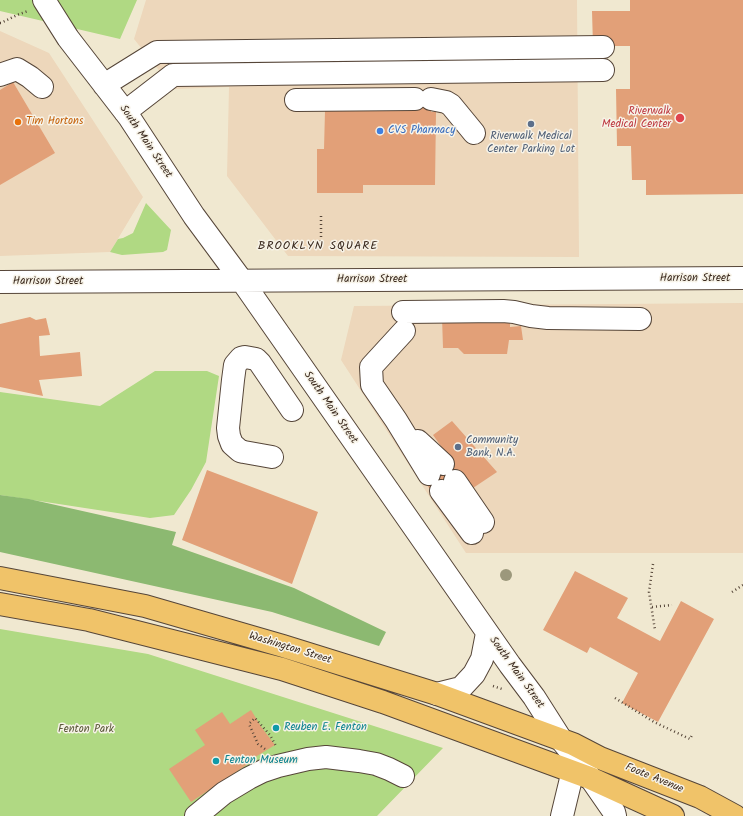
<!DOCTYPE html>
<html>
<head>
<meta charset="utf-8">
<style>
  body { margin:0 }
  canvas { display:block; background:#f0e8d0 }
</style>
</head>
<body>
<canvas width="743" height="816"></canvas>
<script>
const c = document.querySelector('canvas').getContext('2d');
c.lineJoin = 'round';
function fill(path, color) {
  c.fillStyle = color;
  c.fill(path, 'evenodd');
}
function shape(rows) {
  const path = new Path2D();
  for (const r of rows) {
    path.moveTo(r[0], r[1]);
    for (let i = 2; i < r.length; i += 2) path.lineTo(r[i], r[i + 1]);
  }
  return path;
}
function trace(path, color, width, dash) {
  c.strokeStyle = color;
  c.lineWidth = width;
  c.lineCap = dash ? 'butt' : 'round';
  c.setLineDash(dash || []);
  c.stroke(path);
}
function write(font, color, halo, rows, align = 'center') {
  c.font = font + ' Kalam,sans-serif';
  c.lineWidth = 3;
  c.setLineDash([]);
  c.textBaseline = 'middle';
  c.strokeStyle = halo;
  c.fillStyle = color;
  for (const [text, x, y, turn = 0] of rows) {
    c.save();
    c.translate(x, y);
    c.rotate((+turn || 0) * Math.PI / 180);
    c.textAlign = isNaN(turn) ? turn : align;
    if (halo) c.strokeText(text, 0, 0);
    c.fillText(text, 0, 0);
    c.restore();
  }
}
const built = shape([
  [146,0,577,0,579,257,288,256,227,176,229,87,174,89,134,39],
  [0,31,49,53,143,197,110,252,0,256],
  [743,303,743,553,466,553,341,360,354,306]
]);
const green = shape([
  [0,0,137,0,120,39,0,11],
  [146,203,171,230,167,250,163,252,122,255,110,252,118,239,123,238,133,233],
  [155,371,207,371,219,376,206,462,191,490,174,515,150,518,0,495,0,392,100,406],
  [0,629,148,654,443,748,377,816,0,816]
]);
const forest = shape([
  [0,495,29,499,176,532,172,545,294,588,386,632,379,646,272,612,0,552]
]);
const building = shape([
  [630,0,743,0,743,194,646,195,646,180,632,180,631,146,617,146,616,89,630,89,630,46,593,46,592,11,630,11],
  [13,82,55,153,0,185,0,90],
  [415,93,431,93,431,112,436,112,435,185,363,185,363,193,317,193,317,149,324,149,325,111,415,111],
  [30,317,36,320,46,318,50,335,39,336,40,356,80,352,82,376,39,380,43,396,0,387,0,324],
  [442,317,510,318,510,327,521,326,523,340,509,340,507,354,464,354,458,348,443,348],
  [452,421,497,472,470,490,434,496,423,478,450,459,433,435],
  [207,470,318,512,292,584,182,540],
  [575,571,628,598,617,618,660,641,681,601,714,619,658,722,622,703,638,673,590,647,587,653,543,630],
  [251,710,262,728,275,745,247,762,248,764,191,802,169,769,205,745,195,730,222,712,230,724]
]);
const path = shape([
  [0,23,1,23,17,15,28,11],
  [321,216,321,251],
  [653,564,649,592,655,630],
  [732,592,743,585],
  [652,607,672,605],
  [493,686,502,689],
  [615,698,654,722,690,739,692,735],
  [265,749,258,744,249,724,255,718,270,735,276,746]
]);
const minor = shape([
  [44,0,68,38,129,117,194,216,242,281,510,665,534,697,562,741,580,763,614,812,615,816],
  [0,75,17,69,30,77,42,87],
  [104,85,157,52,603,47],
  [431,99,446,102,451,105,474,133],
  [296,100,415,99],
  [125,112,173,75,603,70],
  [0,282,743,278],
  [403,312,503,311,514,312,531,316,548,318,640,319],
  [404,331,371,367,372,385,396,420,429,474],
  [418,441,443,464],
  [272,457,244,452,240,451,232,444,229,436,228,428,233,380,235,365,241,358,245,357,256,359,260,363,292,410],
  [455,481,483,522],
  [441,491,472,533],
  [437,694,461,688,474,674,482,659,487,633],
  [196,816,224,793,249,778,263,771,278,766,308,759,326,757,359,761,376,764,389,769,403,776],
  [562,816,576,758]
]);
const highway = shape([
  [0,578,145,606,283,646,437,694,573,744,600,758,700,797,735,816],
  [0,604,89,620,282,669,383,702,590,778,673,816]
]);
const trees = [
  [506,575]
];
const markers = [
  [680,118,5,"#e0444e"],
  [18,122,4,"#e8710a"],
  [531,124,4,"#5c6f8a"],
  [380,131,4,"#3f7fe0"],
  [458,447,4,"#5c6f8a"],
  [276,728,4,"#0f9aa8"],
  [216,761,4,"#0f9aa8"]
];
const healthNames = [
  ["Riverwalk",671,112],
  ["Medical Center",671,125]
];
const foodNames = [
  ["Tim Hortons",26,122]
];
const shopNames = [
  ["CVS Pharmacy",388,131]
];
const serviceNames = [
  ["Riverwalk Medical",531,137],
  ["Center Parking Lot",531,150],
  ["Community",466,441,"left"],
  ["Bank, N.A.",466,454,"left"]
];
const streetNames = [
  ["South Main Street",145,142,56],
  ["Harrison Street",695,279],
  ["Harrison Street",372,280],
  ["Harrison Street",48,282],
  ["South Main Street",330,408,55],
  ["Washington Street",290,649,17],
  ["South Main Street",516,673,54],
  ["Foote Avenue",654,779,22]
];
const cultureNames = [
  ["Reuben E. Fenton",284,728],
  ["Fenton Museum",224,761]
];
const parkNames = [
  ["Fenton Park",86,730]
];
const neighbourhoodNames = [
  ["BROOKLYN SQUARE",318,247]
];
fill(built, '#edd7bb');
fill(green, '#b0d983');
fill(forest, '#8cb971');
fill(building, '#e2a078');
trace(minor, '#564639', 24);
trace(highway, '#564639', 24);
trace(path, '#564639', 2.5, [1, 3]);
trace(minor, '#fff', 22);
trace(highway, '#f0c369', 22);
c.fillStyle = '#9c987c';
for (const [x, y] of trees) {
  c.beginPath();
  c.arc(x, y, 6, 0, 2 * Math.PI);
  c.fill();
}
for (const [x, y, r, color] of markers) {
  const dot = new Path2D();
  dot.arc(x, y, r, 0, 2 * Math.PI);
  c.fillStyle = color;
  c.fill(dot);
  trace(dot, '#f7f3e8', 1.5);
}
write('11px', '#be3a42', '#f7f3e8', healthNames, 'right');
write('11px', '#c56008', '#f7f3e8', foodNames, 'left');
write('11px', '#366cbe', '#f7f3e8', shopNames, 'left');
write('11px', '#4e5e75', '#f7f3e8', serviceNames);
write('11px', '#3b2a1e', '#f7f3e8', streetNames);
write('11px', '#0d838f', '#f7f3e8', cultureNames, 'left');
write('11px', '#585637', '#f7f3e8', parkNames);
c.letterSpacing = '1px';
write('12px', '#3b2a1e', '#f7f3e8', neighbourhoodNames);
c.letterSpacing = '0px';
</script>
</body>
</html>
